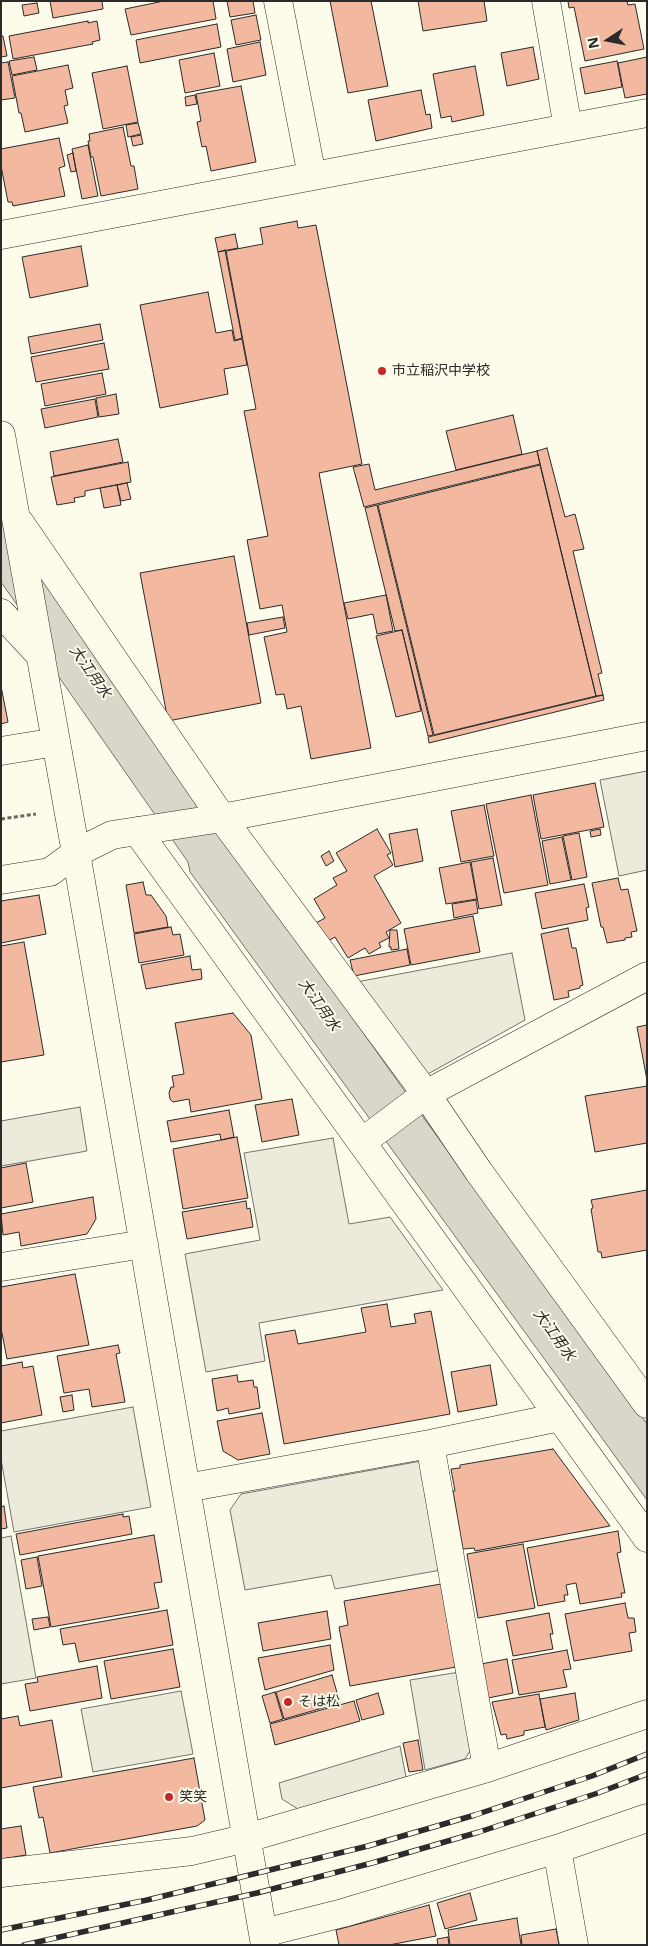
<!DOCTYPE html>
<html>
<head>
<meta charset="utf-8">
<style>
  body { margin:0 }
  #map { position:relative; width:648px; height:1946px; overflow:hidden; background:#fdfbea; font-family:"Open Sans",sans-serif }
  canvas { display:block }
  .frame { position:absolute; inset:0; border:2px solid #2b2b2b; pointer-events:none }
  .north { position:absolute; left:583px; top:15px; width:50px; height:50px; -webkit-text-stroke:4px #fdfbea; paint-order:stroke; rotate:259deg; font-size:14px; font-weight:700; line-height:20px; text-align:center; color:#2b2b2b }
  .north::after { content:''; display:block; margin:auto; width:18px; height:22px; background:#2b2b2b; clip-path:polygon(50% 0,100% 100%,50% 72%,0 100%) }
</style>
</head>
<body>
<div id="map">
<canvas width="648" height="1946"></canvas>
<div class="frame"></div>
<div class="north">N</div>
</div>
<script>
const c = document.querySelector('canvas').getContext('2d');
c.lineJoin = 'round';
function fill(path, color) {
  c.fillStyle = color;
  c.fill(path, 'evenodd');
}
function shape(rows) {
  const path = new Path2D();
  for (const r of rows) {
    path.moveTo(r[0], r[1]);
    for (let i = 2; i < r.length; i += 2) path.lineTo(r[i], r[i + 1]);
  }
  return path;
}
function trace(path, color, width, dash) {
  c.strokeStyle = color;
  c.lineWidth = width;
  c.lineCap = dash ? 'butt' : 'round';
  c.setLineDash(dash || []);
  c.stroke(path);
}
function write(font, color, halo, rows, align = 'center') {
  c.font = font + ' "Open Sans","Noto Sans JP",sans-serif';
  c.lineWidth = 4;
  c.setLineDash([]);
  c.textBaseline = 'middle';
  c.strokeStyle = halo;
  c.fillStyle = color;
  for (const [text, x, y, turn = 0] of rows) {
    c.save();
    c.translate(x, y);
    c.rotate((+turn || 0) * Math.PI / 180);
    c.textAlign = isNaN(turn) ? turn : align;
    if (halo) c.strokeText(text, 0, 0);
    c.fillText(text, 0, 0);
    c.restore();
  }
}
const parking = shape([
  [647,771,647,870,619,876,600,780,647,771],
  [512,953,525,1020,426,1075,351,983,512,953],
  [80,1107,87,1151,1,1166,1,1121,80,1107],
  [333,1138,349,1224,390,1217,443,1290,259,1323,265,1361,206,1372,185,1254,260,1240,244,1153,333,1138],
  [133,1407,151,1507,14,1532,1,1459,1,1431,133,1407],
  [421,1461,441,1570,335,1589,331,1575,245,1590,230,1510,241,1494,421,1461],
  [11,1536,36,1678,1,1684,1,1538,11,1536],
  [460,1672,473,1746,465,1759,425,1770,410,1680,460,1672],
  [181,1691,193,1754,93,1772,81,1709,181,1691],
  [400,1746,406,1777,298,1809,282,1799,279,1783,400,1746]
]);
const water = shape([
  [1,511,246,868,426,1121,647,1424,647,1500,190,872,188,862,24,627,22,612,1,582,1,511]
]);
const building = shape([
  [50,1,102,1,103,9,53,18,50,1],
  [164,1,213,1,216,19,131,35,125,9,164,1],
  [227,1,253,1,255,13,230,17,227,1],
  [330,1,371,1,388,86,348,93,330,1],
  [418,1,484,1,487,21,423,31,418,1],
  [568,1,627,1,628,5,635,4,644,49,585,61,574,7,569,8,568,1],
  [37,3,39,13,24,16,22,5,37,3],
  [256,15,261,40,236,45,231,20,256,15],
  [88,21,88,23,97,21,100,40,92,42,93,44,13,59,9,36,88,21],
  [217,24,221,47,140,63,136,40,217,24],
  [1,36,3,36,7,56,1,57,1,36],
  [260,42,266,75,233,82,227,49,260,42],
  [533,47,539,79,507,86,501,53,533,47],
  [214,53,220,86,185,93,179,60,214,53],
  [34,57,37,70,12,75,9,61,34,57],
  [647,57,647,94,625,98,618,63,647,57],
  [617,61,622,87,585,94,580,68,617,61],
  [8,62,15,98,1,100,1,63,8,62],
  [68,65,73,88,65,90,68,105,64,106,68,123,25,132,21,113,19,113,12,76,68,65],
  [127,66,138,122,103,129,92,73,127,66],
  [475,66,484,115,452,122,451,116,441,118,433,74,475,66],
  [241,86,256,162,211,171,206,146,202,147,197,122,201,121,196,94,241,86],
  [421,90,426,115,430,114,432,128,376,141,368,100,421,90],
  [195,95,197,104,186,106,185,97,195,95],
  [138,123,141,134,128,137,126,125,138,123],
  [123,127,131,166,134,166,138,189,101,196,93,157,91,157,88,141,90,141,89,134,123,127],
  [141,135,143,144,133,146,131,137,141,135],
  [59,138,65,166,59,168,65,196,13,206,12,202,8,202,1,166,1,149,59,138],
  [88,145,98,196,82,199,72,149,88,145],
  [73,153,76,171,71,172,67,155,73,153],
  [297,221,298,228,316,225,362,464,319,473,371,748,311,759,301,706,287,709,284,694,276,695,264,637,287,632,282,605,260,609,247,540,268,536,244,411,256,409,226,251,263,244,260,228,297,221],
  [235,234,238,248,218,252,215,238,235,234],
  [81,246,88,286,30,298,22,257,81,246],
  [225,250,242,338,235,340,218,252,225,250],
  [208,292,216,333,232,330,234,341,242,339,247,365,224,369,228,394,160,408,140,305,208,292],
  [100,324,103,340,31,354,28,337,100,324],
  [104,343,109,369,36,382,31,357,104,343],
  [102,373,106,394,45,406,41,384,102,373],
  [116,394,119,414,99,417,96,398,116,394],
  [95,399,98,417,45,428,41,409,95,399],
  [513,415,522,454,456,470,446,431,513,415],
  [118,439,123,462,54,476,50,452,118,439],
  [547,448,565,517,575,514,584,549,573,551,602,673,598,674,603,695,596,696,537,451,547,448],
  [537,451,540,464,364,507,353,467,369,464,375,490,537,451],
  [128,462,131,482,85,491,85,496,74,498,75,502,57,505,51,477,128,462],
  [540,465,596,696,434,735,378,505,540,465],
  [127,483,131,499,121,501,117,485,127,483],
  [117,485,121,505,104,508,100,488,117,485],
  [377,505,433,735,428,736,402,630,395,631,365,508,377,505],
  [234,556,261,703,168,721,140,573,234,556],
  [386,595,393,631,377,634,373,614,348,619,344,603,386,595],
  [283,617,285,628,249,635,247,623,283,617],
  [402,630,421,711,396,717,376,636,402,630],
  [1,686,8,722,1,724,1,686],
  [603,695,604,700,429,743,428,737,603,695],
  [595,783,604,827,541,839,533,795,595,783],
  [531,795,548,885,504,893,486,804,531,795],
  [484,805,494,856,461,862,451,811,484,805],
  [377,829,391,853,387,855,393,865,374,876,401,923,386,932,389,938,379,943,381,947,369,954,365,948,348,958,335,937,323,944,312,925,325,918,314,899,337,885,333,878,347,871,336,853,377,829],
  [417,829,423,861,395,867,389,834,417,829],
  [600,829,601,835,591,837,590,831,600,829],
  [579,833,587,877,572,880,563,836,579,833],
  [562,837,571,880,550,884,542,841,562,837],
  [329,851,334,861,326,866,321,856,329,851],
  [493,858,502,905,479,909,471,862,493,858],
  [470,862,477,899,446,904,439,868,470,862],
  [618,878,621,890,628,889,637,931,631,932,632,937,625,938,625,940,607,943,603,927,601,927,592,883,618,878],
  [143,882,146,895,151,895,166,916,168,927,134,933,126,885,143,882],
  [584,884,589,907,586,908,588,920,542,929,535,893,584,884],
  [39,895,46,934,1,943,1,901,39,895],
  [476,900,478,913,454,918,452,904,476,900],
  [473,916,480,952,411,965,404,929,473,916],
  [171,927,173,935,180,934,184,955,139,963,134,934,171,927],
  [568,928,572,948,576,948,583,985,580,986,580,988,568,991,569,997,554,1000,541,934,568,928],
  [390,930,397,930,399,949,391,950,391,947,389,947,390,930],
  [24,942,44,1055,1,1062,1,946,24,942],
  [407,949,410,965,354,976,350,960,407,949],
  [190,956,192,970,201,969,202,979,146,989,141,965,190,956],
  [233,1013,251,1035,262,1099,191,1112,189,1099,173,1102,170,1099,169,1093,171,1087,174,1087,172,1076,184,1074,175,1023,233,1013],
  [647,1025,647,1080,637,1027,647,1025],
  [647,1086,647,1143,595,1152,585,1096,647,1086],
  [292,1099,299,1135,262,1142,255,1105,292,1099],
  [229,1110,234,1137,221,1140,220,1134,171,1142,167,1121,229,1110],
  [237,1137,248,1198,183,1209,173,1149,237,1137],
  [26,1163,33,1202,1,1208,1,1168,26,1163],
  [647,1190,647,1250,602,1258,601,1252,598,1252,591,1209,593,1208,591,1200,647,1190],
  [93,1197,96,1219,87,1234,21,1246,19,1232,3,1235,1,1214,93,1197],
  [246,1201,247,1209,250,1208,253,1227,187,1239,182,1212,246,1201],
  [75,1274,89,1345,7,1359,1,1328,1,1287,75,1274],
  [387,1304,391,1327,416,1323,414,1314,431,1311,450,1414,284,1444,265,1335,295,1330,298,1344,366,1332,361,1308,387,1304],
  [118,1345,120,1353,116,1354,125,1402,92,1407,89,1389,64,1393,57,1356,118,1345],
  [22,1362,23,1368,33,1366,42,1415,1,1423,1,1366,22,1362],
  [490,1365,497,1405,458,1412,451,1372,490,1365],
  [237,1375,238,1382,253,1380,254,1387,257,1387,260,1408,229,1414,228,1408,217,1411,212,1379,237,1375],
  [72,1395,74,1410,63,1412,60,1397,72,1395],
  [262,1413,270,1454,238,1460,223,1451,217,1421,262,1413],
  [553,1449,610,1526,475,1551,474,1548,463,1549,453,1491,455,1491,451,1469,460,1468,460,1465,553,1449],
  [4,1506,7,1528,1,1529,1,1507,4,1506],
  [123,1514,123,1517,129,1516,132,1534,20,1555,16,1534,123,1514],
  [618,1531,621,1552,617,1553,625,1593,621,1593,622,1597,580,1604,576,1583,566,1585,568,1595,564,1595,565,1601,538,1606,527,1548,618,1531],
  [154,1535,162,1582,154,1583,159,1608,51,1627,38,1556,154,1535],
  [523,1544,535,1608,478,1618,467,1554,523,1544],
  [37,1557,42,1586,26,1589,21,1560,37,1557],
  [441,1584,456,1667,350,1686,339,1627,348,1625,344,1601,441,1584],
  [625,1603,628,1618,634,1618,636,1632,629,1633,632,1651,574,1661,565,1614,625,1603],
  [167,1610,173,1645,79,1662,75,1643,63,1645,60,1629,167,1610],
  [327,1611,331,1639,263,1651,258,1623,327,1611],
  [549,1613,553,1634,550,1634,553,1649,513,1656,506,1621,549,1613],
  [48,1617,50,1627,34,1630,32,1619,48,1617],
  [330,1645,334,1670,265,1690,258,1658,330,1645],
  [173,1649,180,1687,111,1699,104,1661,173,1649],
  [567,1650,571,1669,563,1670,567,1687,519,1695,512,1660,567,1650],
  [507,1659,513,1693,488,1698,481,1664,507,1659],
  [97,1666,102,1698,30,1711,25,1684,38,1682,37,1677,97,1666],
  [332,1675,340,1703,284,1719,276,1692,332,1675],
  [275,1692,283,1719,270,1723,262,1696,275,1692],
  [378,1693,384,1714,362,1720,356,1700,378,1693],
  [575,1693,579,1720,546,1730,540,1699,575,1693],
  [539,1694,545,1727,524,1731,524,1735,507,1739,506,1734,501,1735,492,1702,539,1694],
  [354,1701,360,1721,275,1745,270,1724,354,1701],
  [18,1716,20,1726,52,1720,62,1777,1,1788,1,1719,18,1716],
  [418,1740,423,1770,409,1772,403,1743,418,1740],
  [194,1758,205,1820,197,1826,50,1853,43,1817,39,1818,33,1787,194,1758],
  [21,1826,26,1855,1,1859,1,1829,21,1826],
  [470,1893,477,1920,445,1929,437,1903,470,1893],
  [429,1905,436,1936,389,1945,339,1945,336,1930,429,1905],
  [517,1918,521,1945,450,1945,448,1930,517,1918],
  [556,1929,559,1945,522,1945,521,1935,556,1929],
  [448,1937,449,1945,438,1945,437,1939,448,1937]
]);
const path = shape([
  [1,819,36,814]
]);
const minor = shape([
  [278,1,312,176],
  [546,1,568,128],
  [1,235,647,113],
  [1,435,76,853,265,1945],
  [20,523,222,818,426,1094,479,1172,647,1404],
  [1,613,41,656],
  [1,751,56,742],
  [137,831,647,1538],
  [1,880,50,872,76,853,112,835,222,818,647,736],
  [362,1142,426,1094,647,976],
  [1,1267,144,1244],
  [430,1444,487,1768],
  [186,1488,430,1444,560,1417],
  [557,1849,574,1945],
  [1,1873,192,1851,247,1838,487,1768,647,1714],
  [263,1933,343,1913,557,1849,647,1818]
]);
const rail = shape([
  [1,1930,147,1900,368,1846,475,1815,592,1776,647,1754],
  [24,1945,257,1893,372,1863,479,1832,598,1793,647,1774]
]);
const markers = [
  [382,371,5,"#c62828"],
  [288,1702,5,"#c62828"],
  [169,1797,5,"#c62828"]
];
const poiNames = [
  ["市立稲沢中学校",392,371],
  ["そは松",298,1702],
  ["笑笑",179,1797]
];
const waterNames = [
  ["大江用水",90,672,55],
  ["大江用水",319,1005,55],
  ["大江用水",554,1335,54]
];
fill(parking, '#eceadb');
trace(parking, '#74746e', 1);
fill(water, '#d8d7c9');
trace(water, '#74746e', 1);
fill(building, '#f2b8a0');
trace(building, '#2b2b2b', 1);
trace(minor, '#2b2b2b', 29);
trace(path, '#6a6964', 3, [4, 2.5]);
trace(minor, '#fdfbea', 28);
trace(rail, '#2b2b2b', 5.5);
trace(rail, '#fdfbea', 4, [11]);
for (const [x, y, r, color] of markers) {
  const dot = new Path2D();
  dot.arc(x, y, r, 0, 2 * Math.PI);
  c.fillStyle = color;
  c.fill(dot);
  trace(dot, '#fdfbea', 2);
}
write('14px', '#2b2b2b', '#fdfbea', poiNames, 'left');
write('italic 15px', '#2b2b2b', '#fdfbea', waterNames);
</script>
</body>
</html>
